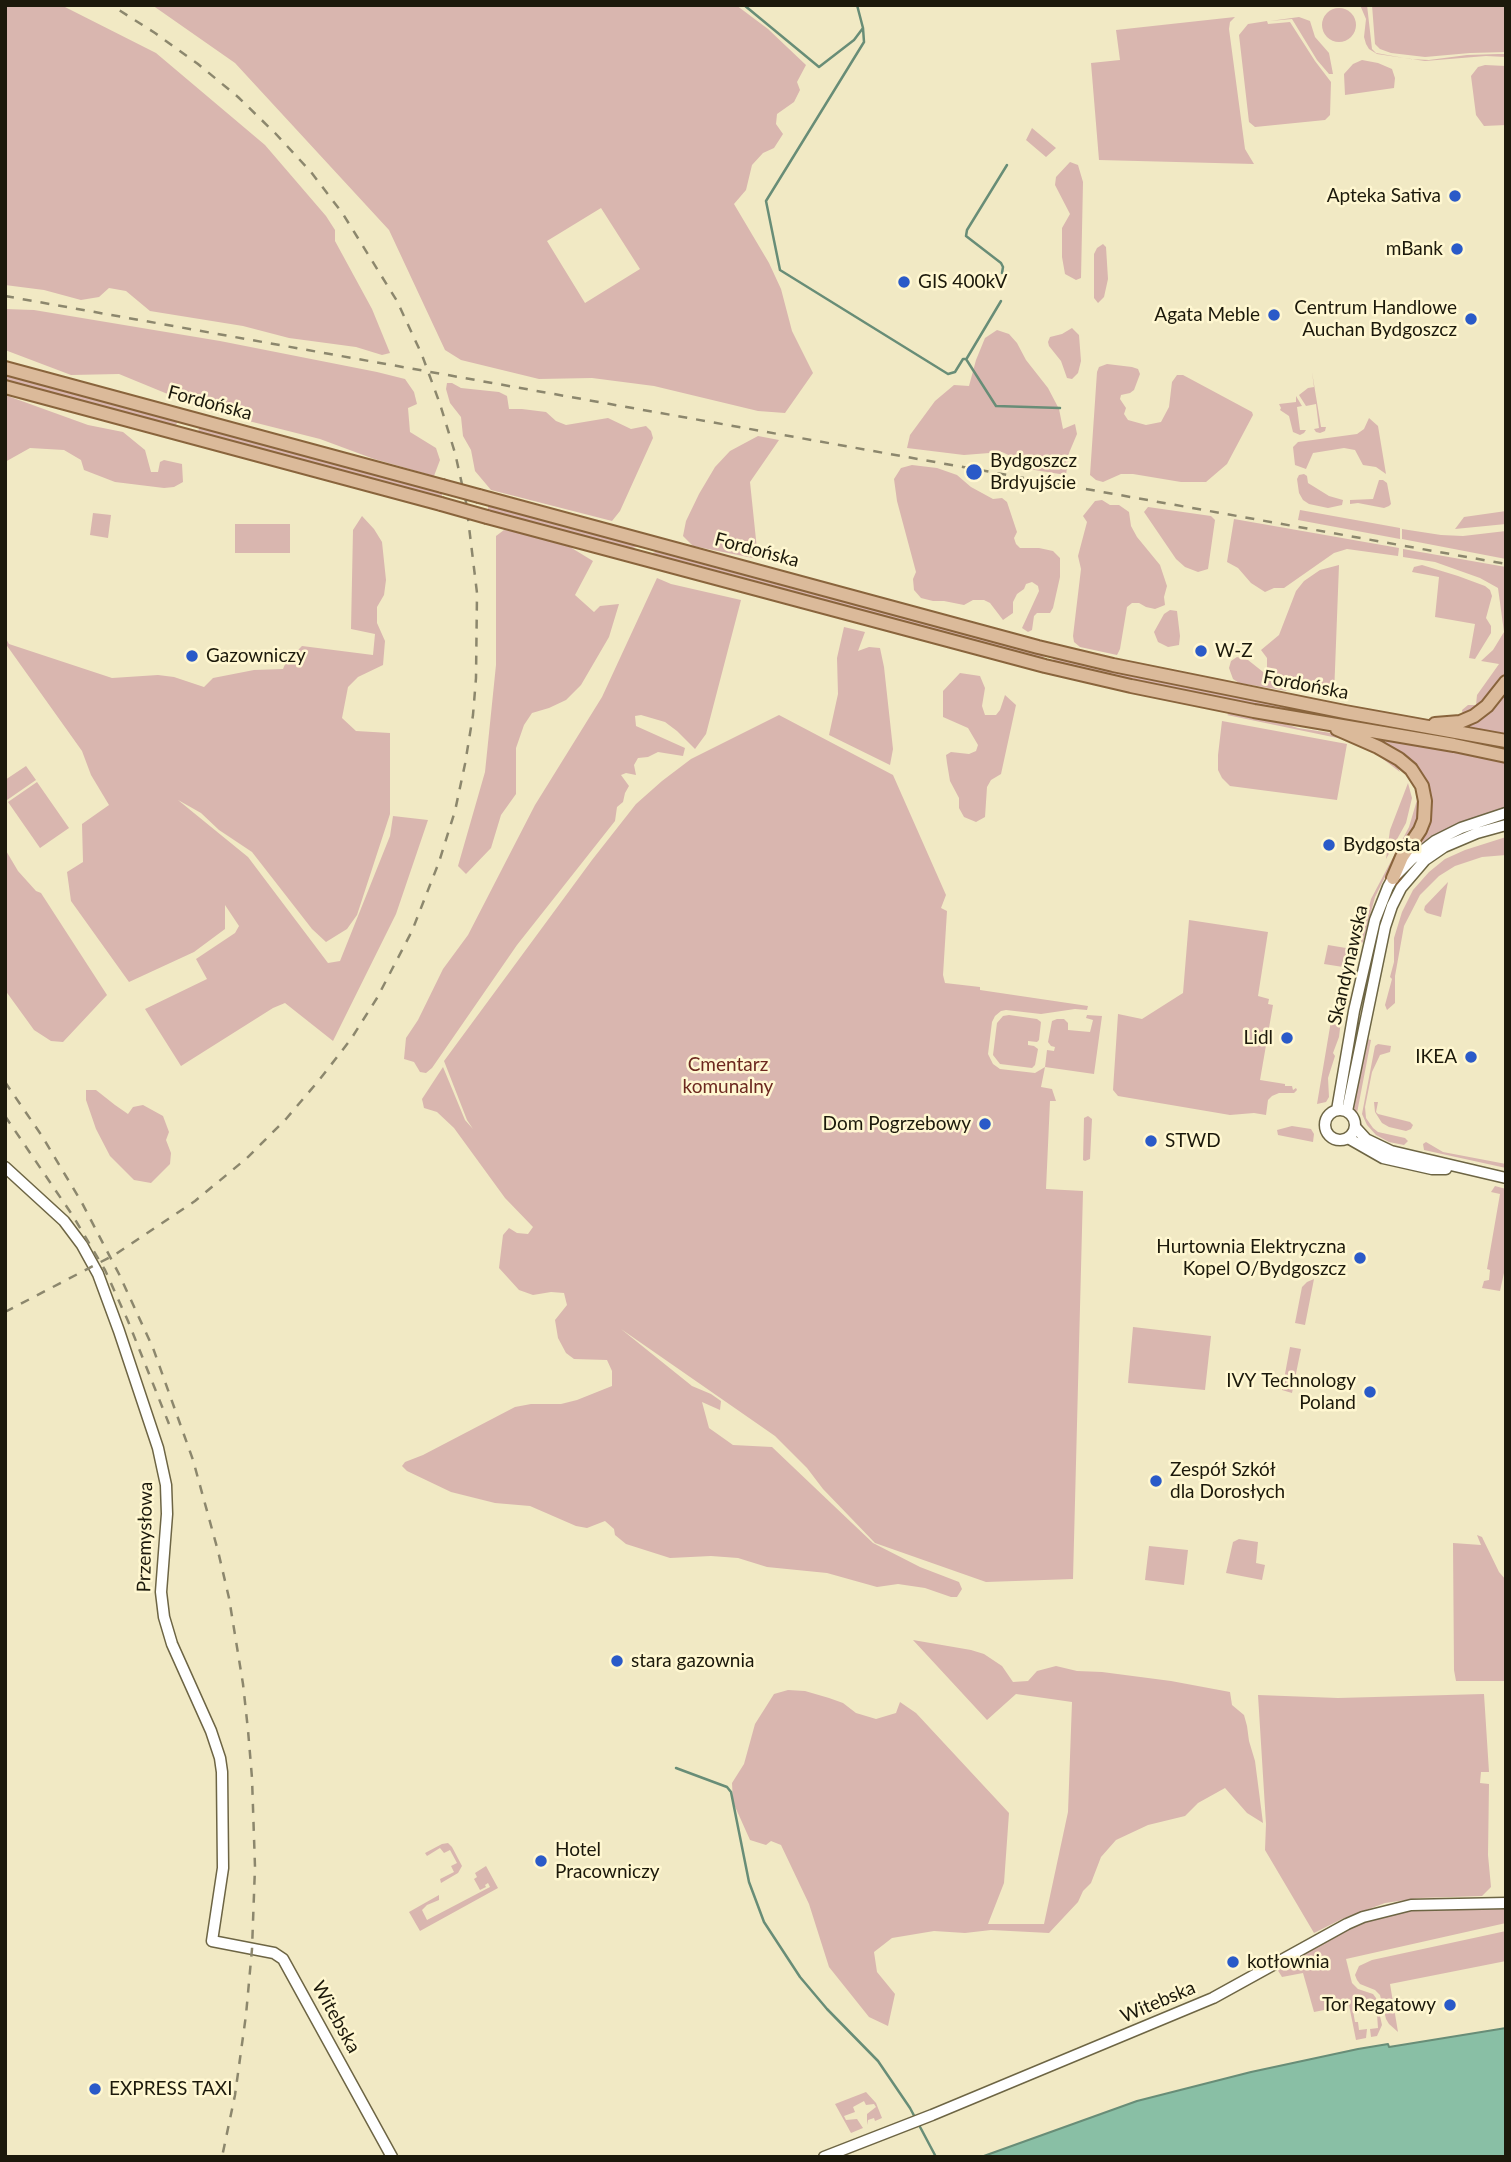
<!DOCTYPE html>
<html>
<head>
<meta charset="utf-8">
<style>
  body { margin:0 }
  #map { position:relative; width:1511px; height:2162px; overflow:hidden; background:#f1e9c4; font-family:Lato,sans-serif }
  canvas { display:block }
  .frame { position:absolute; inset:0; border:7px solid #1c190b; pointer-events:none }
</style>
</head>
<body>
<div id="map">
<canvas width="1511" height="2162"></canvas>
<div class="frame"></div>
</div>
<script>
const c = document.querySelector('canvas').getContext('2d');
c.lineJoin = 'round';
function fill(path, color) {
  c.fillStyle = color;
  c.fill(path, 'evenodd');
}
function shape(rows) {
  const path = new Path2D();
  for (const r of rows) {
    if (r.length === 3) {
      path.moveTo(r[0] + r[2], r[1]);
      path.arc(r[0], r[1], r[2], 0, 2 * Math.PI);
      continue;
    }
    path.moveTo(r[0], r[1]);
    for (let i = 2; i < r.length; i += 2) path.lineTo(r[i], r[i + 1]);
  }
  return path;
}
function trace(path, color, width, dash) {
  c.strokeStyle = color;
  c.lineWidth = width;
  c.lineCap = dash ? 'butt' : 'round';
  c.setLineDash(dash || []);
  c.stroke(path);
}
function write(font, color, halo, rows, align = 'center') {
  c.font = font + ' Lato,sans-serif';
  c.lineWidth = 5;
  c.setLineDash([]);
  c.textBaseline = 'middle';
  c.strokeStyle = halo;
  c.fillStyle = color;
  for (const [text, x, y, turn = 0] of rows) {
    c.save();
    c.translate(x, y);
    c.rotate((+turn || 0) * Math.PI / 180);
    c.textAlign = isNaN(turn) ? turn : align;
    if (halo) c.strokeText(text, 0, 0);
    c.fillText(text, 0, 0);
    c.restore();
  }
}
const green = shape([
  [5,5,61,5,156,53,265,145,326,216,335,230,335,241,372,309,390,353,382,355,356,347,289,338,243,326,150,311,126,291,109,288,99,297,81,300,44,290,5,285],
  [152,5,736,5,768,29,806,65,797,82,800,90,794,102,777,114,776,124,783,134,774,148,763,153,752,165,746,190,734,204,769,263,781,289,792,331,813,373,785,413,758,411,654,386,592,378,539,379,461,360,445,350,389,230,235,63],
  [601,208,640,269,585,303,547,241],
  [1360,5,1367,5,1372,49,1376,53,1410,59,1429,60,1467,55,1498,54,1506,54,1506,57,1486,56,1425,61,1377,54,1369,49,1366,44,1364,37,1366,19],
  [1372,5,1506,5,1506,52,1470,53,1425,57,1391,53,1380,49,1375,44],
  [1339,25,17],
  [1235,17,1230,22,1229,29,1245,149,1254,164,1099,160,1091,63,1120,60,1116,30],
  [1299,17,1310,21,1315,37,1329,53,1333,74,1329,74,1317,60,1292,19,1270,21],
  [1267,21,1268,24,1290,22,1315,61,1331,82,1330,115,1325,120,1255,127,1249,122,1239,35,1248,24],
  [1362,60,1378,63,1392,69,1395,78,1394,88,1345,95,1344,74,1353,64],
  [1485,65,1506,66,1506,125,1484,126,1476,115,1471,76,1478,67],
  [1032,128,1056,148,1046,157,1026,140],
  [1070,162,1078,165,1083,182,1081,278,1076,280,1065,274,1062,257,1062,228,1070,214,1055,185,1056,177],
  [1103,244,1106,247,1108,279,1104,297,1098,303,1094,298,1094,254,1097,248],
  [5,309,34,310,220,341,377,372,405,379,414,392,417,404,408,408,410,432,436,448,440,460,434,476,374,459,320,439,209,411,119,374,71,375,5,350],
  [1072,328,1079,335,1081,361,1078,373,1072,379,1067,378,1061,361,1049,346,1048,342,1050,337,1062,334],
  [997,330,1009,334,1017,343,1026,360,1048,388,1059,409,1063,429,1075,424,1077,434,1069,453,1066,475,1022,468,1021,461,1002,452,964,455,907,448,910,435,935,401,954,385,969,386,976,360,985,338],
  [1107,364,1132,367,1138,369,1140,374,1134,390,1130,393,1121,395,1120,399,1126,408,1124,414,1128,420,1146,425,1161,422,1169,407,1172,382,1177,375,1183,375,1252,412,1253,415,1227,464,1206,482,1181,482,1133,474,1121,474,1103,482,1096,480,1090,475,1097,372,1099,367],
  [1312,372,1321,427,1326,427,1325,431,1320,433,1316,432,1314,429,1319,428,1316,404,1306,406,1299,395,1308,388,1314,387],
  [5,373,178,420,175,428,5,382],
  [447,383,452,383,461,388,499,392,507,396,509,409,522,409,546,412,556,421,566,425,608,418,631,429,646,426,651,431,653,438,620,511,612,521,491,490,475,471,471,450,463,436,461,417,450,403,446,389],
  [5,395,88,425,123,432,145,450,151,472,158,472,160,462,164,460,182,464,183,482,174,487,164,488,115,482,84,470,81,460,64,450,30,448,5,462],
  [1296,396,1302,406,1297,407,1300,430,1306,430,1304,433,1300,435,1293,432,1289,416,1280,410,1281,408,1279,404,1296,402],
  [1369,418,1378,426,1386,474,1376,467,1363,465,1355,450,1344,448,1313,453,1306,469,1295,465,1293,447,1298,442,1357,434,1364,429],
  [203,427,442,490,442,498,198,433,199,428],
  [758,436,779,440,750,482,758,559,693,546,683,536,686,521,699,494,715,467,730,451],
  [912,465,937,468,957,475,971,487,993,499,1002,498,1007,502,1017,532,1014,538,1016,544,1020,548,1039,548,1053,551,1060,558,1060,577,1053,608,1050,613,1037,613,1034,616,1032,630,1028,632,1022,628,1039,591,1038,586,1032,582,1026,584,1024,589,1017,594,1013,602,1013,613,1003,620,990,603,984,600,973,600,964,605,944,601,933,601,921,598,914,590,913,579,916,572,897,501,894,479,901,468],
  [1304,474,1307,476,1308,483,1329,496,1343,500,1342,505,1328,508,1309,504,1303,500,1299,493,1297,479,1299,475],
  [1379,480,1383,480,1387,483,1391,504,1389,506,1384,508,1358,503,1350,504,1350,500,1373,499],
  [1102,500,1110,505,1119,505,1129,512,1131,526,1137,537,1160,565,1167,586,1164,597,1165,605,1155,609,1146,607,1139,603,1132,603,1127,607,1120,649,1117,655,1080,647,1074,642,1073,636,1081,569,1078,556,1087,522,1083,516,1095,501],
  [488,503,642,545,626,550,488,511],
  [1148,507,1211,516,1215,520,1208,569,1198,572,1185,567,1176,559,1144,512],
  [1300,510,1400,528,1400,539,1298,520],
  [1506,511,1506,524,1455,529,1464,517],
  [93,513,111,515,108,538,90,535],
  [362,516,374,529,382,542,386,580,384,595,377,607,377,623,385,641,383,665,358,677,348,687,342,718,356,731,390,733,390,814,357,915,347,929,326,942,312,929,252,852,219,830,201,813,178,800,248,857,328,963,340,961,390,836,393,816,428,820,396,914,333,1041,285,1003,273,1008,181,1066,145,1009,207,979,196,959,235,933,239,926,225,905,225,929,194,952,129,982,71,901,67,872,83,862,82,824,109,805,91,775,82,751,5,643,5,637,9,644,112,678,158,675,174,677,204,687,213,678,254,670,283,669,286,662,302,646,373,655,375,634,351,629,353,530],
  [1234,519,1399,548,1398,556,1347,549,1334,553,1284,588,1274,588,1265,592,1251,583,1238,568,1227,562],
  [235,524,290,524,290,553,235,553],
  [1402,529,1441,535,1463,536,1506,531,1506,559,1402,539],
  [504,530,526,532,570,547,593,561,575,595,594,612,600,606,619,604,609,637,581,685,566,700,549,708,532,713,524,725,516,748,516,794,501,815,491,848,466,874,458,866,485,772,496,665,496,536],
  [1403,549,1506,567,1506,673,1483,702,1463,717,1462,710,1468,705,1476,705,1477,695,1499,664,1481,661,1493,650,1504,632,1498,588,1480,578,1435,562,1403,557],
  [662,550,1040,652,1044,657,1038,660,646,555],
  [1339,565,1334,695,1284,683,1267,668,1267,658,1261,650,1279,635,1296,591,1304,581,1320,570],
  [1422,565,1458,576,1485,586,1490,590,1492,596,1486,618,1491,626,1491,633,1475,659,1469,658,1475,624,1435,617,1439,577,1412,572,1414,567],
  [657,578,671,584,741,600,706,734,695,749,677,731,665,722,641,715,635,716,636,726,685,748,683,756,658,752,648,757,638,758,634,765,636,775,626,773,621,775,629,786,625,793,623,802,617,807,615,821,517,945,432,1068,426,1073,420,1072,414,1062,404,1059,406,1038,418,1020,443,969,468,935,535,805,602,697],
  [1170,610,1177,611,1180,636,1179,645,1168,647,1158,642,1154,632,1164,614],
  [844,627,865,632,858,651,869,647,880,648,884,667,893,749,890,765,829,735,838,694,837,658],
  [1055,656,1506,745,1506,750,1175,691,1055,662,1053,659],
  [1237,657,1248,660,1287,691,1239,683,1233,679,1229,668,1231,661],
  [960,673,980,676,985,688,982,706,985,715,996,715,1000,710,1005,695,1016,705,1001,774,991,780,987,787,985,817,976,822,964,817,959,808,959,798,950,781,947,763,946,755,951,752,969,754,976,751,978,745,968,728,943,717,943,691],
  [1506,688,1506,736,1454,727],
  [1232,712,1270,719,1298,728,1331,733,1354,740,1389,760,1396,765,1400,772,1371,750,1352,741,1227,715],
  [779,715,893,775,946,895,941,908,947,911,943,975,945,983,980,987,980,990,1088,1006,1087,1010,1075,1009,1041,1014,1006,1010,1001,1011,995,1016,992,1022,988,1054,993,1064,1000,1069,1035,1073,1045,1067,1047,1050,1054,1051,1055,1047,1051,1046,1048,1042,1052,1021,1057,1019,1064,1019,1068,1023,1068,1030,1090,1032,1093,1020,1086,1018,1087,1015,1102,1016,1094,1074,1045,1067,1041,1087,1052,1089,1056,1101,1050,1101,1046,1189,1083,1191,1073,1579,986,1582,875,1543,823,1489,807,1468,775,1436,621,1329,692,1386,711,1394,721,1401,720,1410,702,1402,709,1428,733,1445,772,1447,873,1543,920,1567,959,1582,962,1589,957,1597,951,1597,925,1588,898,1584,877,1587,827,1573,767,1567,738,1558,711,1556,670,1558,626,1544,615,1535,614,1529,605,1521,587,1528,576,1526,530,1506,495,1503,451,1492,407,1471,402,1466,405,1462,423,1455,515,1407,531,1404,561,1404,577,1400,612,1386,612,1371,607,1360,574,1359,566,1353,558,1338,555,1320,567,1305,564,1293,551,1292,533,1295,519,1290,499,1268,503,1235,509,1228,517,1233,528,1234,533,1227,505,1198,454,1128,437,1112,424,1108,422,1099,443,1067,465,1120,473,1129,467,1120,444,1061,592,860,636,804,662,781,691,759],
  [1222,721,1347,744,1337,800,1230,786,1222,778,1218,770,1218,755],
  [1348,731,1453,750,1506,762,1506,808,1462,822,1443,831,1405,858,1415,843,1424,782],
  [26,766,36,780,7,800,5,798,5,780],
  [1413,776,1423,807,1411,838,1387,873,1375,897,1363,942,1360,945,1371,899,1409,827,1417,800],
  [37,782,69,828,40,848,8,802],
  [1408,783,1412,798,1406,823,1386,859,1390,830],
  [1506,837,1506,855,1482,857,1455,866,1439,876,1420,895,1404,926,1395,976,1395,1003,1387,1010,1385,1005,1392,979,1390,977,1394,962,1394,938,1402,912,1413,890,1429,872,1445,859,1465,850],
  [5,849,18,871,36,891,41,893,107,995,63,1042,51,1041,34,1030,5,990],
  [1448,882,1441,917,1427,913,1424,910,1425,906],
  [1189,920,1268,932,1258,996,1269,999,1268,1004,1273,1005,1260,1080,1285,1084,1285,1086,1292,1086,1293,1090,1296,1088,1297,1090,1294,1093,1279,1093,1272,1096,1268,1100,1266,1115,1254,1113,1230,1115,1118,1096,1113,1090,1118,1014,1142,1019,1183,993],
  [1328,945,1352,949,1344,1001,1337,999,1343,967,1324,964],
  [1009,1015,1037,1019,1041,1022,1039,1040,1037,1042,1028,1041,1028,1045,1034,1046,1038,1049,1035,1065,1032,1068,1000,1064,993,1055,997,1023,1003,1016],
  [1332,1015,1337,1016,1341,1020,1339,1037,1333,1053,1335,1056,1328,1078,1329,1097,1326,1102,1317,1104],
  [1367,1039,1371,1040,1357,1113,1365,1131,1360,1128,1352,1105],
  [1378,1044,1391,1046,1390,1052,1380,1055,1372,1072,1365,1107,1366,1118,1373,1128,1378,1132,1405,1138,1408,1141,1404,1145,1389,1142,1376,1135,1367,1125,1362,1114,1375,1046],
  [86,1090,96,1090,115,1105,128,1114,133,1107,143,1105,163,1116,169,1132,166,1140,171,1153,170,1164,151,1183,134,1180,110,1156,96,1129,86,1100],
  [1374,1102,1378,1102,1376,1112,1378,1114,1410,1122,1413,1125,1411,1129,1406,1131,1389,1127,1382,1123,1375,1112],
  [1088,1116,1092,1119,1090,1159,1085,1161,1083,1160,1084,1118],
  [1292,1126,1311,1129,1314,1134,1313,1142,1278,1135,1277,1130],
  [1426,1142,1443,1152,1506,1164,1506,1168,1424,1150,1423,1144],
  [1495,1186,1506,1189,1506,1264,1500,1291,1482,1288,1484,1281,1489,1280,1490,1270,1487,1269,1500,1194,1491,1192],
  [1314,1279,1305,1325,1295,1323,1302,1287,1307,1282],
  [1133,1327,1211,1336,1205,1390,1128,1383],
  [1290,1347,1301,1349,1292,1393,1282,1390],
  [1477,1535,1482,1537,1499,1572,1506,1580,1506,1681,1456,1681,1454,1670,1453,1543,1481,1545],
  [1239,1539,1258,1542,1256,1563,1265,1565,1262,1580,1226,1573,1233,1542],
  [1149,1546,1188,1550,1184,1585,1145,1580],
  [913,1640,971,1650,984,1654,1002,1666,1013,1682,1028,1681,1037,1671,1056,1666,1077,1671,1102,1672,1171,1681,1230,1692,1232,1705,1244,1715,1247,1726,1249,1741,1255,1761,1263,1823,1247,1813,1225,1788,1198,1803,1185,1816,1148,1825,1116,1840,1101,1857,1091,1883,1083,1891,1078,1902,1049,1933,991,1930,965,1933,934,1931,892,1938,874,1952,877,1972,895,1994,888,2026,869,2017,829,1967,809,1904,781,1845,771,1841,766,1845,750,1840,733,1802,732,1783,744,1764,755,1724,774,1694,788,1690,805,1691,829,1698,843,1703,856,1713,876,1719,896,1713,900,1702,916,1713,1009,1813,1004,1883,988,1924,1044,1924,1068,1812,1072,1702,1016,1694,987,1720],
  [1484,1694,1489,1772,1481,1772,1480,1783,1489,1784,1488,1855,1491,1887,1482,1896,1420,1898,1385,1903,1342,1919,1314,1933,1265,1850,1266,1824,1258,1695,1338,1698],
  [448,1843,452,1847,462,1866,458,1873,441,1883,440,1879,454,1872,451,1866,457,1863,450,1850,444,1853,440,1848,427,1856,425,1853,442,1844],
  [486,1866,498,1888,420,1931,409,1912,439,1895,439,1900,427,1905,422,1910,427,1920,490,1887,488,1883,485,1885,486,1887,480,1890,474,1879,477,1877,475,1873],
  [1506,1907,1506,1923,1346,1959,1352,1983,1358,1989,1373,1994,1376,1998,1382,2025,1377,2036,1371,2037,1370,2029,1378,2028,1376,2001,1364,2002,1362,2010,1353,2011,1355,2022,1358,2022,1359,2030,1367,2029,1366,2038,1356,2040,1349,2005,1314,2012,1303,1973,1282,1977,1277,1969,1280,1965,1363,1921,1406,1910],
  [1506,1931,1506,1961,1390,1984,1398,2032,1389,2024,1386,2019,1380,1995,1375,1990,1360,1984,1357,1980,1355,1975,1359,1966,1372,1960],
  [866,2092,876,2103,882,2118,875,2121,874,2118,868,2120,867,2125,867,2114,876,2107,874,2104,866,2105,864,2101,853,2107,855,2112,844,2116,846,2120,857,2119,863,2128,851,2133,835,2104]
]);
const water = shape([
  [1506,2028,1506,2157,981,2157,1137,2101,1251,2072,1358,2049,1388,2044,1389,2047,1506,2028]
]);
const stream = shape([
  [744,5,819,67,854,40,863,28],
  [857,5,863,28,864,42,766,201,780,270,948,374,955,372,963,359,966,359,996,406,1060,408],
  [1002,273,1003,267,1001,263,966,236,967,230,1007,165],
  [967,358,1001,301],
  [676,1768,727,1787,731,1792,749,1882,764,1922,800,1977,827,2009,878,2061,910,2108,936,2157]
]);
const tertiary = shape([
  [1337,1110,1354,1011,1375,920,1388,887,1393,878,1412,859,1435,841,1461,828,1506,813],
  [1340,1125,15],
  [1347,1111,1385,927,1392,906,1401,888,1425,860,1444,847,1477,833,1506,825],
  [1355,1127,1366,1139,1391,1151,1506,1178],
  [1348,1138,1383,1158,1432,1169,1446,1169],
  [5,1167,64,1221,82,1245,98,1274,119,1331,158,1448,166,1485,167,1514,161,1592,164,1617,172,1644,211,1731,220,1758,222,1772,223,1868,212,1941,274,1953,283,1959,392,2157],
  [824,2157,932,2115,1213,1998,1347,1924,1363,1917,1411,1905,1506,1903]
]);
const primary = shape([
  [5,368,442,486],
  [5,387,441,504],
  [479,496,1038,647,1113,665,1345,712,1506,741],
  [487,517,1045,666,1131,686,1254,711,1454,745,1506,756],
  [1435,724,1460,722,1474,716,1487,706,1506,682],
  [1337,729,1378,747,1399,759,1411,769,1422,786,1425,801,1424,820,1420,830,1402,857,1393,878]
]);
const rail = shape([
  [5,296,1506,564],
  [5,1082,42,1136,82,1203,119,1274,153,1348,193,1460,218,1551,229,1598,243,1684,248,1730,252,1778,255,1867,252,1949,246,2015,235,2095,222,2157],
  [5,1116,73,1216,105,1270,128,1321,169,1424],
  [5,1312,116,1254,195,1201,247,1158,286,1119,320,1079,351,1039,377,998,412,931,439,862,455,811,465,764,473,715,476,678,477,593,466,502,455,453,440,404,422,355,397,301,343,214,311,172,275,133,238,97,198,64,155,33,111,5]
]);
const primaryBridge = shape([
  [442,486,479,496],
  [441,504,487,517]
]);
const markers = [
  [1455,196,7,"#2a5ac8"],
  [1457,249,7,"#2a5ac8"],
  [904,282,7,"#2a5ac8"],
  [1274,315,7,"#2a5ac8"],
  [1471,319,7,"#2a5ac8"],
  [974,472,9,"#2a5ac8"],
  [1201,651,7,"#2a5ac8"],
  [192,656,7,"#2a5ac8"],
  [1329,845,7,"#2a5ac8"],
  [1287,1038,7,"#2a5ac8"],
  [1471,1057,7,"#2a5ac8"],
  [985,1124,7,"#2a5ac8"],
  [1151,1141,7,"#2a5ac8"],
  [1360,1258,7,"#2a5ac8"],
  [1370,1392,7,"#2a5ac8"],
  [1156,1481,7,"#2a5ac8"],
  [617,1661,7,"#2a5ac8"],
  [541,1861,7,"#2a5ac8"],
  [1233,1962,7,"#2a5ac8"],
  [1450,2005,7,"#2a5ac8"],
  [95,2089,7,"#2a5ac8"]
];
const poiNames = [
  ["Apteka Sativa",1441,196,"right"],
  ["mBank",1443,249,"right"],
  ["GIS 400kV",918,282],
  ["Centrum Handlowe",1457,308,"right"],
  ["Auchan Bydgoszcz",1457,330,"right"],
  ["Agata Meble",1260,315,"right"],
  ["Bydgoszcz",990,461],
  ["Brdyujście",990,483],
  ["W-Z",1215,651],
  ["Gazowniczy",206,656],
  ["Bydgosta",1343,845],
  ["Lidl",1273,1038,"right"],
  ["IKEA",1457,1057,"right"],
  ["Dom Pogrzebowy",971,1124,"right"],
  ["STWD",1165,1141],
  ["Hurtownia Elektryczna",1346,1247,"right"],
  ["Kopel O/Bydgoszcz",1346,1269,"right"],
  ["IVY Technology",1356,1381,"right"],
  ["Poland",1356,1403,"right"],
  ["Zespół Szkół",1170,1470],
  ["dla Dorosłych",1170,1492],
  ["stara gazownia",631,1661],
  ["Hotel",555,1850],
  ["Pracowniczy",555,1872],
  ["kotłownia",1247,1962],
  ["Tor Regatowy",1436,2005,"right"],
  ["EXPRESS TAXI",109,2089]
];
const streetNames = [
  ["Fordońska",210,403,15],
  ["Fordońska",757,550,15],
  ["Fordońska",1306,685,11],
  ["Skandynawska",1348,965,-77],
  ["Przemysłowa",145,1537,-89],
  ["Witebska",1158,2002,-23],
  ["Witebska",336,2017,61]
];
const parkNames = [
  ["Cmentarz",728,1065],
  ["komunalny",728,1087]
];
fill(green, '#d9b6af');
fill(water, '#89bfa5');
trace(water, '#688d77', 2);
trace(stream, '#688d77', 2.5);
trace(tertiary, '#6d6544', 13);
trace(primary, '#89643c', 16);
trace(tertiary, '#fff', 10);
trace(primary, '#dbba9a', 12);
trace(rail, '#8c876d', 2.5, [9, 9]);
trace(primaryBridge, '#89643c', 16, []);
trace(primaryBridge, '#dbba9a', 12);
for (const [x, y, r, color] of markers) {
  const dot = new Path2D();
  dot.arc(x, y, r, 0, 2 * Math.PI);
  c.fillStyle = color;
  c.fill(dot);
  trace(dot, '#fff7d1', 2.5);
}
write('19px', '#1c190b', '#fff7d1', poiNames, 'left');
write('19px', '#1c190b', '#fff7d1', streetNames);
write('19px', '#6d2920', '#fff7d1', parkNames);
</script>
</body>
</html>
